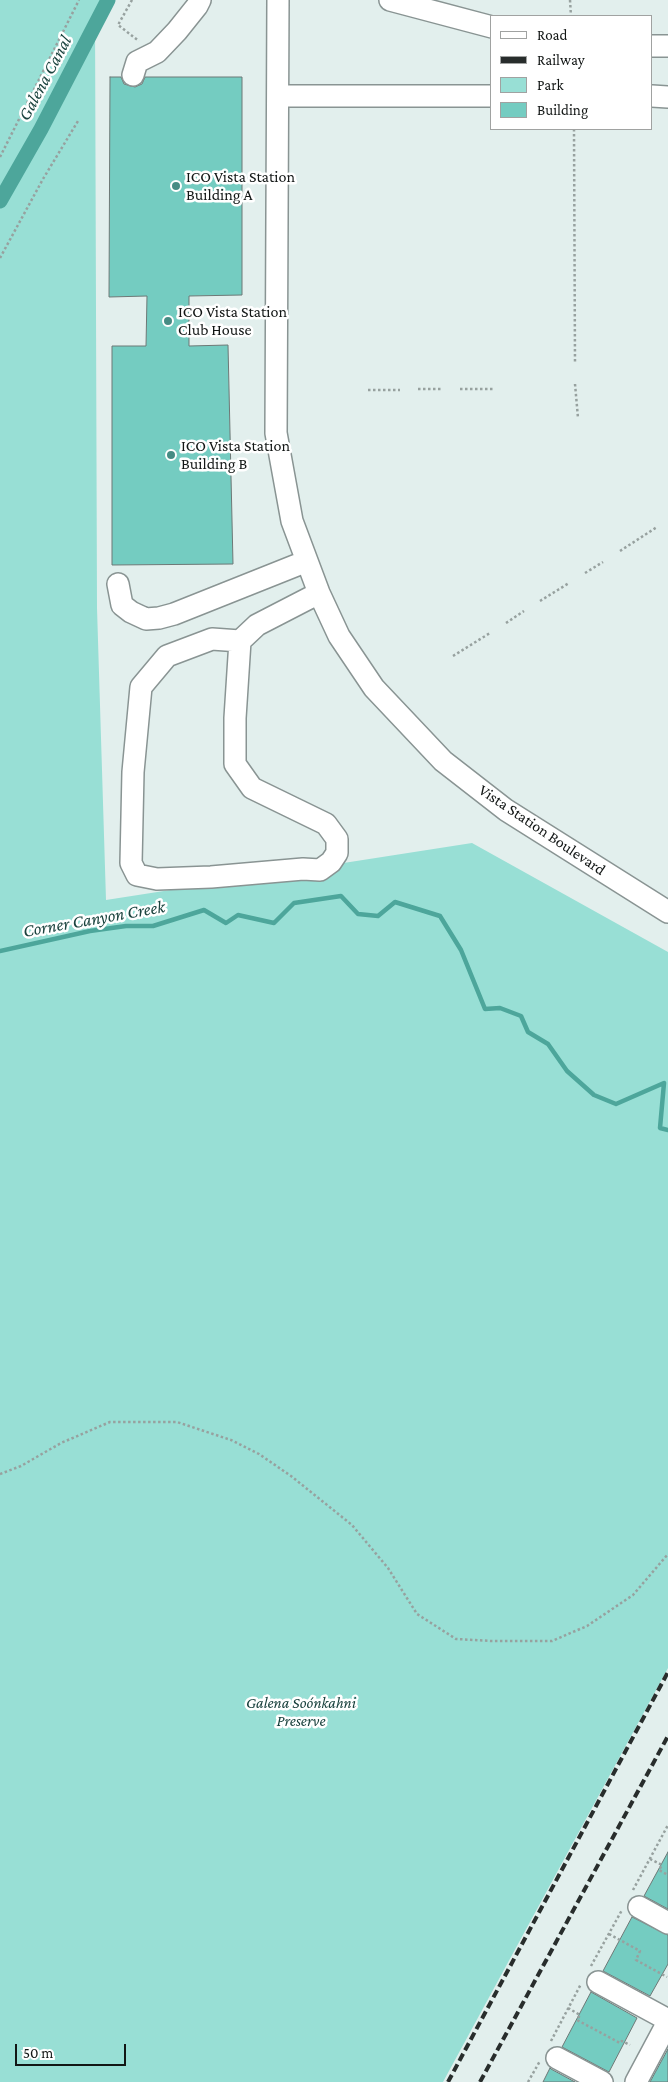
<!DOCTYPE html>
<html>
<head>
<meta charset="utf-8">
<style>
  body { margin:0 }
  #map { position:relative; width:668px; height:2082px; overflow:hidden; background:#e2efed; font-family:"Crimson Pro",serif }
  canvas { display:block }
  .legend { position:absolute; left:490px; top:15px; width:162px; height:115px; box-sizing:border-box; background:#fff; border:1px solid #a0a2a1; margin:0; padding:6px 9px; list-style:none; font-size:15px; color:#121615 }
  .legend li { display:flex; align-items:center; gap:10px; height:25px }
  .legend b { width:25px; border:1px solid #a0a2a1 }
  .scale { position:absolute; left:15px; top:2044px; width:111px; height:22px; box-sizing:border-box; border:2px solid #121615; border-top:0; padding-left:6px; font-size:15px; line-height:18px; white-space:nowrap; color:#121615; -webkit-text-stroke:4px #fff; paint-order:stroke }
</style>
</head>
<body>
<div id="map">
<canvas width="668" height="2082"></canvas>
<ul class="legend">
<li><b style="height:6px;background:#fff"></b>Road</li>
<li><b style="height:6px;background:#282d2c"></b>Railway</li>
<li><b style="height:14px;background:#98dfd5"></b>Park</li>
<li><b style="height:14px;background:#74ccc1"></b>Building</li>
</ul>
<div class="scale">50 m</div>
</div>
<script>
const c = document.querySelector('canvas').getContext('2d');
c.lineJoin = 'round';
function fill(path, color) {
  c.fillStyle = color;
  c.fill(path, 'evenodd');
}
function shape(rows) {
  const path = new Path2D();
  for (const r of rows) {
    path.moveTo(r[0], r[1]);
    for (let i = 2; i < r.length; i += 2) path.lineTo(r[i], r[i + 1]);
  }
  return path;
}
function trace(path, color, width, dash) {
  c.strokeStyle = color;
  c.lineWidth = width;
  c.lineCap = dash ? 'butt' : 'round';
  c.setLineDash(dash || []);
  c.stroke(path);
}
function write(font, color, halo, rows, align = 'center') {
  c.font = font + ' "Crimson Pro",serif';
  c.lineWidth = 5;
  c.setLineDash([]);
  c.textBaseline = 'middle';
  c.strokeStyle = halo;
  c.fillStyle = color;
  for (const [text, x, y, turn = 0] of rows) {
    c.save();
    c.translate(x, y);
    c.rotate((+turn || 0) * Math.PI / 180);
    c.textAlign = isNaN(turn) ? turn : align;
    if (halo) c.strokeText(text, 0, 0);
    c.fillText(text, 0, 0);
    c.restore();
  }
}
const green = shape([
  [0,0,101,0,95,15,97,608,106,900,472,843,668,952,668,1668,443,2082,0,2082]
]);
const stream = shape([
  [0,951,90,931,126,926,153,926,204,910,226,923,238,915,274,923,294,903,341,896,358,914,378,916,395,902,440,916,461,950,485,1009,500,1008,521,1016,528,1032,548,1044,567,1071,594,1095,616,1104,664,1083,660,1128,668,1130]
]);
const canal = shape([
  [0,201,41,129,108,0]
]);
const building = shape([
  [110,77,121,77,124,84,135,87,142,84,145,77,242,77,242,295,189,296,189,346,228,345,233,564,112,565,112,346,146,346,147,296,109,297,110,77],
  [668,1852,668,1909,644,1896,668,1852],
  [632,1917,668,1935,668,1964,650,1996,603,1971,632,1917],
  [591,1992,637,2018,609,2072,562,2047,591,1992],
  [668,2049,668,2082,650,2082,668,2049],
  [550,2068,551,2069,575,2082,543,2082,550,2068]
]);
const path = shape([
  [132,0,118,25,139,41],
  [570,0,571,16],
  [574,129,575,363],
  [0,157,79,0],
  [0,258,43,179,78,121],
  [575,384,578,418],
  [418,389,442,389],
  [460,389,493,389],
  [368,390,400,390],
  [620,551,657,527],
  [585,573,603,562],
  [540,601,569,583],
  [506,623,524,611],
  [453,656,490,633],
  [0,1474,21,1466,61,1443,110,1422,177,1422,231,1440,259,1454,291,1476,352,1525,388,1568,417,1614,456,1639,492,1641,552,1641,587,1626,633,1595,668,1554],
  [650,1859,662,1865,659,1870,668,1875],
  [633,1890,668,1825],
  [609,1934,640,1951,636,1960,667,1977],
  [591,1966,622,1910],
  [568,2008,580,2015,577,2020,620,2043,622,2041,630,2045],
  [551,2041,581,1984],
  [528,2082,540,2061]
]);
const minor = shape([
  [278,0,276,433,292,521,319,593,339,636,374,688,443,761,506,810,668,912],
  [390,0,492,27],
  [652,46,668,46],
  [133,75,137,62,157,52,177,31,197,6,200,0],
  [278,96,492,96],
  [652,96,668,97],
  [118,584,122,605,131,612,146,619,159,618,174,614,307,561],
  [240,641,235,718,235,764,252,788,326,824,337,839,337,853,331,862,320,870,303,869,211,877,157,879,137,875,131,863,133,772,141,687,167,656,212,639,240,641,257,625,319,593],
  [639,1907,668,1923],
  [598,1982,668,2020],
  [557,2058,602,2082],
  [636,2082,668,2022]
]);
const rail = shape([
  [448,2082,668,1672],
  [480,2082,668,1736]
]);
const markers = [
  [176,186,5,"#468c84"],
  [168,321,5,"#468c84"],
  [171,455,5,"#468c84"]
];
const poiNames = [
  ["ICO Vista Station",186,177],
  ["Building A",186,195],
  ["ICO Vista Station",178,312],
  ["Club House",178,330],
  ["ICO Vista Station",181,446],
  ["Building B",181,464]
];
const streetNames = [
  ["Vista Station Boulevard",542,830,34]
];
const parkNames = [
  ["Galena Soónkahni",301,1703],
  ["Preserve",301,1721]
];
const waterNames = [
  ["Galena Canal",45,78,-62],
  ["Corner Canyon Creek",94,919,-10]
];
fill(green, '#98dfd5');
trace(stream, '#4da69b', 4.5);
trace(canal, '#4da69b', 15);
fill(building, '#74ccc1');
trace(building, '#6d7876', 1);
trace(minor, '#899493', 24);
trace(path, '#97a19f', 2.5, [2.5, 2.5]);
trace(minor, '#fff', 21);
trace(rail, '#282d2c', 4, [8, 4]);
for (const [x, y, r, color] of markers) {
  const dot = new Path2D();
  dot.arc(x, y, r, 0, 2 * Math.PI);
  c.fillStyle = color;
  c.fill(dot);
  trace(dot, '#fff', 2);
}
write('16px', '#121615', '#fff', poiNames, 'left');
write('16px', '#121615', '#fff', streetNames);
write('italic 16px', '#143d39', '#fff', parkNames);
write('italic 18px', '#1a433e', '#fff', waterNames);
</script>
</body>
</html>
